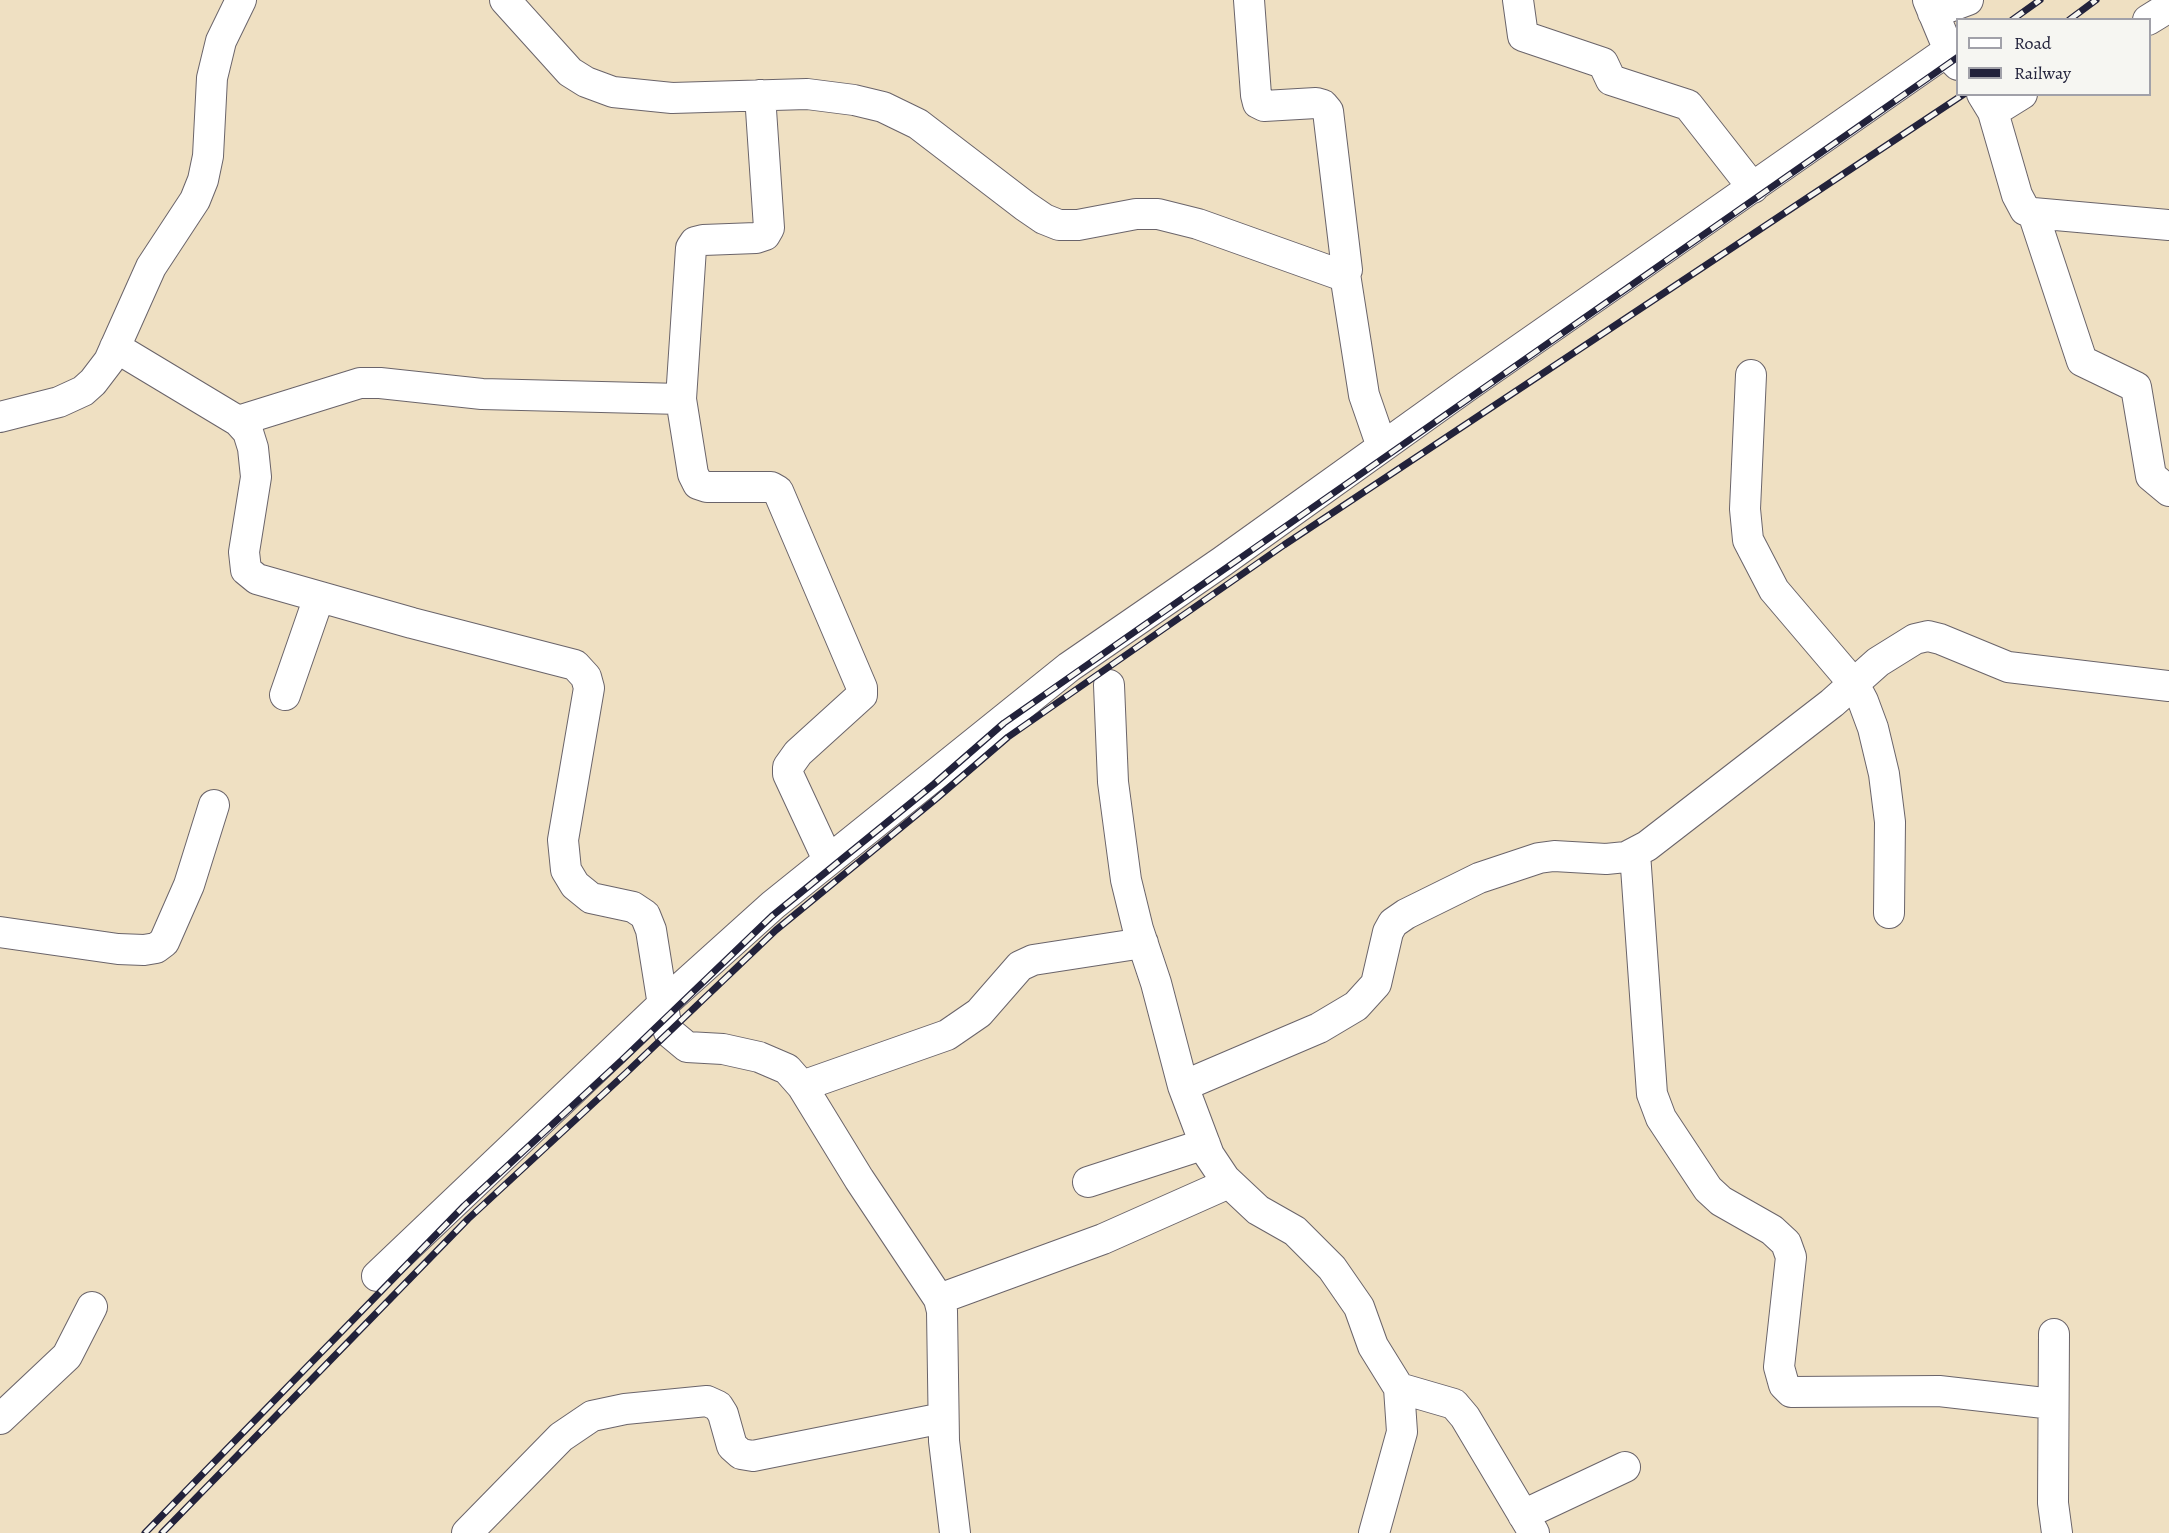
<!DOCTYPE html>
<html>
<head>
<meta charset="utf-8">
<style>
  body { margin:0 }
  #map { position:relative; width:2169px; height:1533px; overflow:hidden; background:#efe0c2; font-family:Alegreya,serif }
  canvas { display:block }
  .legend { position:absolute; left:1956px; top:18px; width:195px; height:78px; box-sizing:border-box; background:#f6f6f2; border:2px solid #a1a1a9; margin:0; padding:8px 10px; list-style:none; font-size:18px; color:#22223b }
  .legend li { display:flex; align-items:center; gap:12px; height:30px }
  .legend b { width:30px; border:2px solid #a1a1a9 }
</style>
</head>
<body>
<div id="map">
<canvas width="2169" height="1533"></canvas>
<ul class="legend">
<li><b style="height:8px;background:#fff"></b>Road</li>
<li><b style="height:8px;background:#22223b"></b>Railway</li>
</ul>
</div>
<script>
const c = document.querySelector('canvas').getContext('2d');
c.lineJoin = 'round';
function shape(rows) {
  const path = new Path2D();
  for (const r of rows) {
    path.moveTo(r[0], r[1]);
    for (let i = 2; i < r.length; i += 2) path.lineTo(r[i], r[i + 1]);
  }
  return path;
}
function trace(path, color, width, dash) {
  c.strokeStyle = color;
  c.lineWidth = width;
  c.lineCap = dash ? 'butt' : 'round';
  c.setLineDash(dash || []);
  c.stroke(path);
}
const minor = shape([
  [505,0,570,72,586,82,613,92,672,98,807,94,854,100,883,107,918,124,1025,206,1044,219,1059,225,1078,225,1136,214,1158,214,1198,224,1338,274,1345,274,1347,270,1328,111,1323,105,1316,103,1264,106,1258,103,1256,95,1249,0],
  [1518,0,1523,36,1603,63,1611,80,1688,105,1753,188],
  [1928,0,1953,60,1958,65],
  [1933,13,1968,0],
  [2148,20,2169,7],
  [1982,94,1993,112,2017,195,2025,210,2033,213,2169,225],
  [760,95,769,228,765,235,756,238,703,240,695,242,691,248,681,399,693,474,698,484,707,487,771,487,778,491,862,688,862,695,798,753,788,767,788,774,828,860],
  [1993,112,2022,94],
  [2033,213,2082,361,2136,387,2151,476,2169,491],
  [1345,274,1364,395,1382,447],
  [115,347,238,421,248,432,253,448,256,477,244,552,246,570,257,579,412,623,575,665,586,677,589,688,563,840,566,870,575,885,591,898,633,907,645,915,651,930,665,1018,669,1032,687,1047,723,1049,759,1057,787,1069,802,1086,859,1179,939,1299,942,1311,944,1441,955,1533],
  [1751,375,1745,509,1748,540,1774,590,1854,684,1863,701,1873,728,1884,774,1890,822,1889,913],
  [0,417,59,402,83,391,93,382,109,361,151,267,195,200,203,180,208,156,212,78,221,41,241,0],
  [238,421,360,383,380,383,482,394,681,399],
  [1109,685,1113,782,1126,880,1138,929,1156,983,1183,1086,1209,1155,1225,1179,1258,1210,1295,1231,1332,1268,1359,1307,1373,1346,1399,1388,1454,1404,1465,1417,1534,1533],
  [285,695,319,597],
  [1635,853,1652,1094,1661,1118,1708,1189,1721,1201,1772,1230,1786,1243,1791,1257,1779,1367,1784,1385,1791,1392,1939,1391,2053,1404],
  [0,932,118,949,144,950,156,948,164,942,189,885,214,805],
  [802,1086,947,1035,979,1013,1020,966,1033,960,1143,943],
  [1183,1086,1319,1028,1356,1006,1376,984,1388,932,1393,923,1406,914,1479,878,1539,858,1554,856,1606,859,1626,857,1647,846,1832,703,1878,662,1915,639,1928,636,1940,639,2008,667,2169,686],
  [1088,1182,1205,1144],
  [377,1276,663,1004,773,905,1069,667,1223,561,1466,387,1949,50],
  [939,1299,1103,1239,1229,1183],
  [2054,1334,2053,1503,2057,1533],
  [0,1419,67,1356,92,1307],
  [1523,1515,1625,1467],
  [467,1533,561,1437,592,1416,625,1409,707,1401,718,1406,723,1414,732,1446,741,1454,753,1456,943,1418],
  [1374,1533,1402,1432,1399,1388]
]);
const rail = shape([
  [2012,20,2040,0],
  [2069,20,2096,0],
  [145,1533,464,1206,622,1060,772,916,934,784,1004,723,1958,57],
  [162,1533,468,1219,626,1073,776,930,937,798,1008,737,1284,545,1964,94]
]);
trace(minor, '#6a646a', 32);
trace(minor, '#fff', 30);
trace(rail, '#22223b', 7);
trace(rail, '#f6f6f2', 4.5, [14]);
</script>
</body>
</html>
